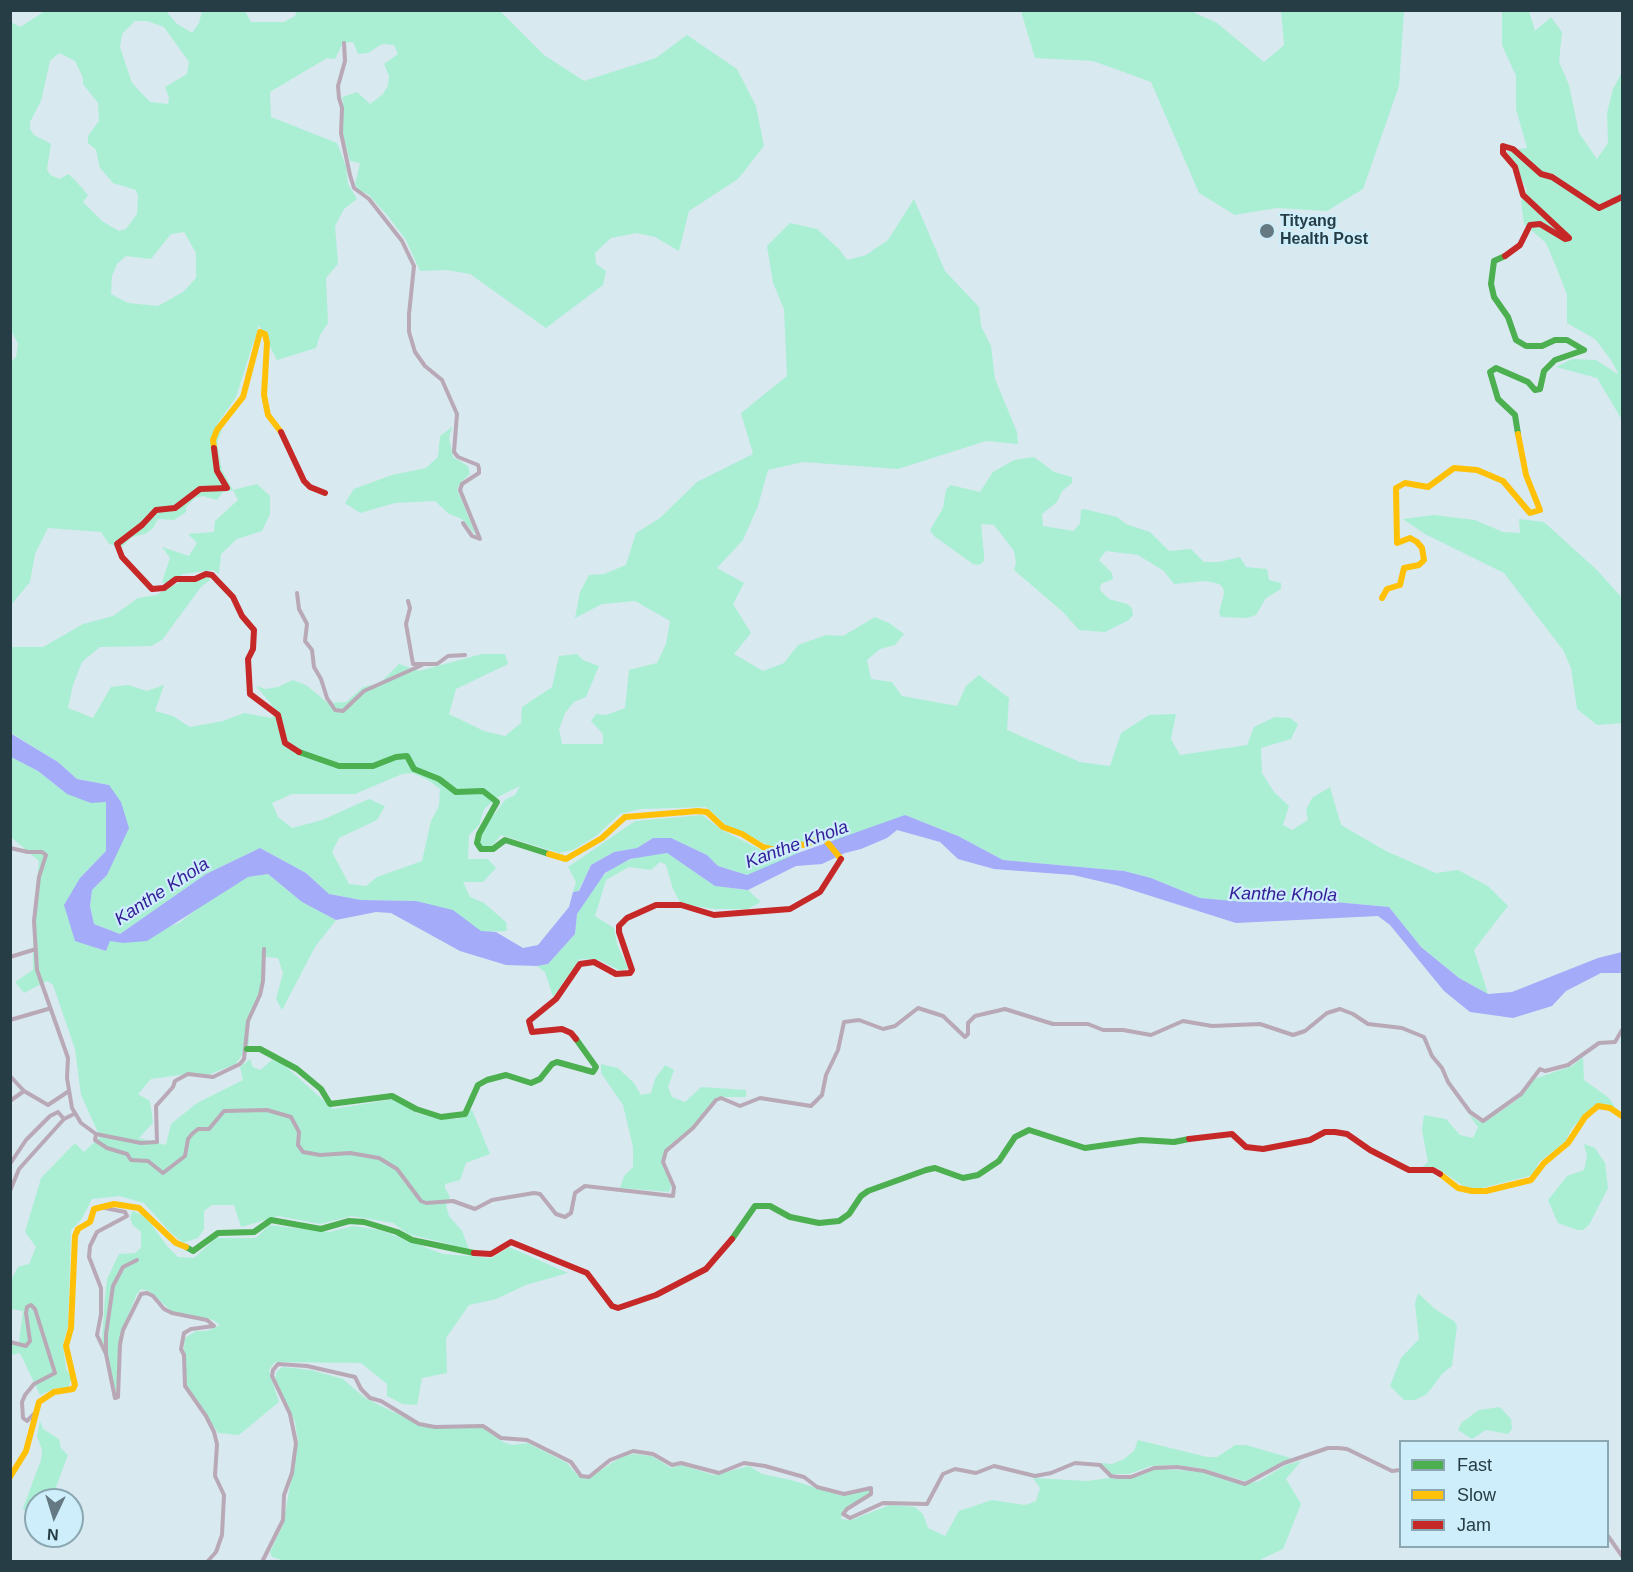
<!DOCTYPE html>
<html>
<head>
<meta charset="utf-8">
<style>
  body { margin:0 }
  #map { position:relative; width:1633px; height:1572px; overflow:hidden; background:#d8e9f0; font-family:Helvetica,sans-serif }
  canvas { display:block }
  .frame { position:absolute; inset:0; border:12px solid #263d45; pointer-events:none }
  .legend { position:absolute; left:1399px; top:1440px; width:210px; height:108px; box-sizing:border-box; background:#cdeefa; border:2px solid #8aa7b2; margin:0; padding:8px 10px; list-style:none; font-size:18px; color:#263d45 }
  .legend li { display:flex; align-items:center; gap:12px; height:30px }
  .legend b { width:30px; border:2px solid #8aa7b2 }
  .north { position:absolute; left:24px; top:1488px; width:60px; height:60px; box-sizing:border-box; background:#cdeefa; border:2px solid #8aa7b2; border-radius:50%; rotate:184deg; font-size:16px; font-weight:700; line-height:24px; text-align:center; color:#263d45 }
  .north::after { content:''; display:block; margin:auto; width:21px; height:27px; background:#647981; clip-path:polygon(50% 0,100% 100%,50% 72%,0 100%) }
</style>
</head>
<body>
<div id="map">
<canvas width="1633" height="1572"></canvas>
<div class="frame"></div>
<ul class="legend">
<li><b style="height:8px;background:#4caf50"></b>Fast</li>
<li><b style="height:8px;background:#ffc107"></b>Slow</li>
<li><b style="height:8px;background:#c62828"></b>Jam</li>
</ul>
<div class="north">N</div>
</div>
<script>
const c = document.querySelector('canvas').getContext('2d');
c.lineJoin = 'round';
function fill(path, color) {
  c.fillStyle = color;
  c.fill(path, 'evenodd');
}
function shape(rows) {
  const path = new Path2D();
  for (const r of rows) {
    path.moveTo(r[0], r[1]);
    for (let i = 2; i < r.length; i += 2) path.lineTo(r[i], r[i + 1]);
  }
  return path;
}
function trace(path, color, width, dash) {
  c.strokeStyle = color;
  c.lineWidth = width;
  c.lineCap = dash ? 'butt' : 'round';
  c.setLineDash(dash || []);
  c.stroke(path);
}
function write(font, color, halo, rows, align = 'center') {
  c.font = font + ' Helvetica,sans-serif';
  c.lineWidth = 4.5;
  c.setLineDash([]);
  c.textBaseline = 'middle';
  c.strokeStyle = halo;
  c.fillStyle = color;
  for (const [text, x, y, turn = 0] of rows) {
    c.save();
    c.translate(x, y);
    c.rotate((+turn || 0) * Math.PI / 180);
    c.textAlign = isNaN(turn) ? turn : align;
    if (halo) c.strokeText(text, 0, 0);
    c.fillText(text, 0, 0);
    c.restore();
  }
}
const green = shape([
  [297,10,500,11,544,55,584,81,656,58,687,35,737,69,756,106,764,146,738,179,689,211,679,251,655,237,637,233,611,238,595,253,596,264,606,271,603,285,546,328,470,274,447,270,420,271,406,240,387,215,368,194,358,190,355,184,360,163,350,161,343,135,343,99,340,98,357,92,370,104,383,94,388,85,389,76,384,64,398,54,394,45,382,44,368,53,358,54,353,42,343,43,335,59,327,58,270,92,271,117,337,143,346,166,348,184,357,199,344,209,335,226,338,264,326,278,328,323,320,335,316,348,277,360,259,325,236,397,218,423,222,429,217,443,222,470,233,490,257,484,270,496,270,514,262,531,237,539,221,554,219,574,213,570,183,574,165,584,162,582,170,558,162,547,189,556,197,543,188,534,214,532,215,521,238,500,233,490,223,492,217,500,203,496,195,498,186,507,186,512,174,520,158,519,153,528,145,534,132,537,122,547,109,544,101,532,48,528,35,554,30,582,11,605,10,363,16,357,18,344,10,328,11,22,20,27,45,11,166,11,176,23,192,33,199,23,202,11,245,11,251,22,284,22,295,16],
  [135,21,147,21,164,27,189,62,187,74,165,87,169,98,168,104,150,102,132,83,120,47,122,34],
  [59,53,75,61,83,78,83,84,98,103,99,121,88,136,88,143,96,150,100,168,113,183,136,190,138,196,137,214,126,229,119,231,102,221,83,202,88,195,75,180,68,174,60,179,50,175,47,169,51,144,34,135,30,129,30,122,41,101,50,61],
  [184,232,196,253,196,278,183,292,158,306,128,303,111,294,112,276,117,264,126,256,151,259,171,234],
  [1021,11,1191,11,1217,23,1264,62,1284,45,1281,11,1404,11,1399,86,1363,189,1327,211,1277,208,1235,215,1199,193,1151,82,1093,61,1035,58],
  [1502,11,1529,11,1535,31,1551,17,1562,32,1559,62,1569,85,1579,133,1597,159,1608,143,1607,113,1613,89,1622,72,1622,420,1597,378,1556,367,1572,359,1596,360,1619,375,1611,360,1595,339,1567,323,1567,295,1557,269,1546,243,1524,224,1521,201,1527,190,1507,151,1527,148,1516,109,1516,76,1502,45],
  [914,199,945,271,979,307,981,326,991,346,995,379,1017,432,1018,444,986,441,898,469,803,462,768,470,758,506,743,540,717,568,744,583,733,604,751,633,734,654,763,671,784,663,798,645,826,635,843,636,875,617,889,623,904,634,895,645,880,649,867,660,871,679,892,682,902,696,957,706,966,686,979,675,1009,698,1007,730,1080,762,1110,766,1121,733,1149,715,1176,714,1171,739,1180,755,1247,745,1254,727,1275,717,1290,718,1298,724,1291,739,1261,748,1262,773,1274,792,1289,806,1283,825,1292,830,1308,820,1306,810,1312,798,1330,787,1341,825,1386,851,1436,873,1458,870,1488,886,1508,906,1474,950,1488,994,1459,978,1421,947,1389,907,1324,901,1245,902,1200,898,1151,878,1124,871,1003,860,958,836,905,815,837,841,818,835,804,843,774,848,726,825,706,807,641,809,620,814,596,836,573,850,559,853,501,835,491,847,481,846,480,838,489,821,506,799,515,795,520,786,498,797,484,809,479,825,469,835,468,859,488,859,496,868,483,882,463,882,470,897,484,903,506,922,507,931,481,932,468,923,416,901,361,900,329,894,306,873,260,848,206,874,120,934,94,924,90,906,92,890,107,875,109,785,77,779,58,762,11,733,10,647,43,647,83,624,113,616,138,598,156,595,180,582,208,576,210,580,201,587,162,640,151,646,100,647,82,662,73,685,68,708,93,718,111,687,128,685,147,691,164,685,155,711,173,716,190,727,223,721,244,713,272,718,276,710,256,686,266,689,278,687,293,680,306,685,328,703,346,702,363,687,380,683,399,664,419,671,482,654,505,654,508,664,456,689,449,714,484,731,505,736,521,723,522,707,552,687,559,656,577,654,583,660,599,666,586,697,574,702,565,713,559,729,562,744,603,744,603,734,591,721,596,714,606,715,625,708,629,670,657,663,666,644,670,621,635,601,602,604,575,618,580,592,589,575,604,574,626,565,636,533,660,518,697,482,753,454,741,413,787,376,784,309,773,283,767,246,790,223,817,229,839,249,847,260,866,255,888,240],
  [413,773,428,780,440,789,439,806,431,821,422,861,377,877,366,886,349,884,332,852,339,838,377,820,385,806,369,799,322,820,292,828,278,817,272,803,292,794,355,794,402,774],
  [452,427,449,438,453,457,468,466,470,474,462,481,457,489,476,535,462,519,449,514,435,501,395,503,360,513,345,503,354,489,392,475,426,468,438,457,440,436],
  [1034,457,1054,472,1072,477,1072,483,1062,491,1057,502,1042,514,1043,526,1074,531,1080,523,1081,510,1084,509,1117,517,1126,524,1150,532,1169,551,1191,549,1204,562,1219,562,1240,557,1246,567,1267,569,1269,580,1281,583,1281,589,1266,598,1256,615,1247,618,1221,617,1219,612,1224,594,1223,588,1219,584,1206,581,1174,584,1164,571,1138,555,1106,551,1099,560,1112,573,1113,579,1101,584,1100,590,1109,599,1127,604,1132,608,1133,615,1129,620,1105,632,1079,630,1063,612,1014,570,1016,563,1014,551,994,525,981,524,984,555,984,561,979,565,973,564,934,536,930,530,943,508,946,490,950,485,980,492,993,472,1014,460],
  [1434,515,1475,520,1503,532,1520,533,1519,519,1544,522,1597,570,1622,598,1622,723,1597,725,1577,709,1571,668,1563,650,1504,573,1425,534,1403,519],
  [11,757,38,771,67,794,106,801,106,851,80,878,96,948,106,951,109,940,123,943,179,923,208,900,248,877,268,874,302,902,336,920,315,947,282,1010,276,999,283,973,278,958,265,957,264,981,248,1021,249,1044,236,1064,208,1075,194,1073,151,1079,138,1094,150,1101,153,1123,139,1138,166,1145,171,1124,197,1103,243,1080,240,1067,250,1059,253,1067,260,1070,272,1060,282,1063,333,1109,395,1099,416,1113,434,1118,457,1119,472,1110,490,1154,466,1163,460,1180,445,1184,445,1188,450,1197,446,1206,449,1216,462,1231,469,1249,408,1234,393,1223,352,1216,320,1224,278,1216,241,1227,234,1205,212,1205,204,1211,204,1229,198,1238,183,1243,169,1231,144,1203,119,1196,92,1199,81,1220,71,1230,68,1326,63,1344,66,1369,72,1377,68,1388,56,1388,40,1395,20,1353,11,1355,11,1346,19,1342,23,1311,11,1309,10,1282,18,1267,29,1264,36,1247,25,1232,41,1178,75,1143,84,1152,100,1137,81,1095,75,1049,53,985,47,981,24,993,15,982,33,970,33,921,39,861,11,837],
  [702,815,722,830,763,851,784,854,800,849,798,853,772,866,747,875,718,866,707,855,671,838,653,838,637,848,614,852,591,865,578,892,573,892,576,882,568,867,635,821],
  [667,853,715,886,748,890,761,902,748,909,714,909,681,904,673,889,666,865,660,862,651,870,629,867,606,880,595,916,614,928,617,944,628,968,621,971,599,960,580,959,553,997,545,972,537,966,548,964,575,934,577,914,595,884,615,865,644,855],
  [1583,1057,1584,1080,1609,1098,1616,1109,1603,1104,1593,1106,1572,1128,1565,1142,1539,1162,1533,1175,1478,1189,1465,1187,1437,1168,1422,1167,1428,1162,1422,1130,1424,1115,1446,1119,1460,1135,1473,1138,1478,1127,1469,1115,1480,1122,1485,1122,1517,1100,1534,1079,1572,1066],
  [601,1064,618,1068,634,1083,641,1095,651,1093,655,1079,665,1065,674,1070,668,1087,672,1097,685,1102,701,1087,746,1090,746,1097,717,1097,693,1126,668,1147,661,1160,672,1185,669,1192,620,1188,624,1176,633,1167,633,1147,623,1105,601,1073],
  [1584,1144,1595,1148,1605,1163,1608,1188,1589,1225,1583,1230,1577,1230,1558,1223,1548,1200,1567,1176,1584,1170,1587,1157],
  [133,1211,146,1217,167,1246,178,1257,194,1258,216,1238,256,1238,269,1225,330,1232,353,1226,380,1230,443,1254,492,1258,509,1247,568,1273,526,1285,496,1299,469,1305,446,1338,447,1373,422,1378,417,1405,403,1404,387,1396,387,1384,361,1363,275,1362,269,1370,279,1402,239,1435,218,1433,187,1387,184,1347,185,1338,196,1331,207,1331,220,1325,213,1320,171,1311,149,1291,141,1289,137,1294,122,1330,116,1394,102,1339,105,1297,107,1279,119,1254,135,1253,141,1248,141,1232,132,1224,130,1216],
  [1418,1293,1435,1309,1454,1321,1457,1326,1452,1366,1442,1374,1427,1394,1415,1400,1404,1400,1390,1386,1401,1358,1419,1339,1415,1304],
  [283,1367,311,1370,343,1379,365,1398,424,1427,484,1428,503,1442,512,1445,528,1443,567,1463,579,1477,587,1479,621,1457,633,1454,652,1456,671,1468,681,1465,714,1475,749,1466,762,1474,791,1480,842,1496,869,1490,869,1494,843,1510,841,1519,851,1520,890,1505,915,1507,923,1514,928,1528,945,1536,959,1511,992,1500,1025,1505,1036,1501,1040,1488,1033,1478,1087,1481,1110,1478,1130,1479,1152,1470,1165,1469,1201,1472,1242,1485,1259,1481,1286,1465,1301,1461,1286,1479,1301,1504,1283,1549,1258,1561,289,1562,272,1557,270,1552,283,1525,298,1441,295,1422,275,1378,277,1371],
  [1500,1407,1511,1419,1512,1429,1508,1434,1486,1430,1472,1439,1458,1430,1461,1423,1479,1410],
  [40,1421,43,1429,59,1439,61,1448,68,1455,52,1498,36,1500,36,1506,24,1510,23,1508,41,1460,42,1450,37,1436],
  [1138,1440,1207,1457,1217,1457,1235,1445,1246,1445,1291,1458,1245,1481,1200,1468,1176,1465,1151,1466,1129,1474,1111,1474,1100,1463,1112,1464,1124,1459,1134,1451]
]);
const water = shape([
  [10,733,58,762,77,779,109,785,121,802,129,828,107,875,92,890,90,906,94,924,120,934,206,874,260,848,306,873,329,894,361,900,416,901,453,910,481,931,496,932,523,948,538,945,569,907,573,892,579,891,591,865,614,852,637,848,653,838,671,838,707,855,718,866,747,875,798,853,905,815,958,836,1003,860,1124,871,1151,878,1200,898,1245,902,1324,901,1389,907,1421,947,1459,978,1488,994,1512,992,1598,958,1622,952,1622,973,1601,973,1566,991,1552,1006,1513,1018,1470,1012,1444,991,1390,925,1378,916,1236,923,1116,885,1073,875,994,869,958,859,940,842,897,830,887,838,861,849,845,853,822,864,796,866,748,890,715,886,667,853,630,859,605,873,577,914,575,934,548,964,537,966,506,965,460,951,391,913,376,912,336,920,302,902,268,874,248,877,147,941,123,943,110,941,106,951,75,941,64,905,80,878,106,851,106,802,91,803,67,794,38,771,11,757]
]);
const street = shape([
  [344,43,345,61,338,86,339,98,342,108,341,133,350,175,354,188,369,199,402,241,414,266,409,314,409,332,415,352,425,366,442,380,457,414,454,452,458,457,478,465,479,469,479,473,462,484,460,490,480,539,472,536,463,523],
  [297,593,299,609,307,624,305,641,312,650,314,667,321,679,327,698,335,710,343,711,364,691,422,665],
  [408,601,410,608,406,624,413,664,437,664,448,656,465,655],
  [10,848,28,852,42,852,46,855,39,877,34,921,37,970,68,1058,67,1078,72,1108,81,1123,96,1134,141,1143,157,1142,156,1106,173,1087,175,1081,188,1074,213,1077,240,1064,244,1059,248,1021,260,995,263,981,264,949],
  [10,957,36,949],
  [10,1020,48,1009],
  [10,1076,24,1091,48,1105,69,1091],
  [10,1101,24,1091],
  [96,1134,95,1140,107,1148,127,1154,131,1160,148,1161,163,1173,185,1156,188,1139,192,1134,198,1129,209,1129,224,1111,267,1110,291,1117,299,1132,298,1145,303,1152,320,1155,350,1153,379,1158,397,1169,421,1201,426,1203,453,1201,475,1209,492,1200,534,1193,540,1194,556,1214,565,1217,571,1213,575,1193,585,1186,673,1196,674,1187,663,1162,666,1151,693,1128,716,1100,721,1098,740,1106,760,1098,811,1106,822,1095,826,1075,838,1050,844,1022,859,1020,883,1029,895,1026,918,1008,943,1016,965,1037,968,1034,968,1023,975,1016,1005,1009,1053,1024,1088,1024,1103,1030,1123,1030,1151,1035,1183,1021,1212,1026,1260,1024,1293,1035,1305,1031,1327,1013,1340,1009,1353,1014,1368,1024,1402,1028,1424,1037,1432,1056,1442,1068,1448,1082,1470,1112,1483,1121,1521,1094,1540,1069,1545,1071,1568,1065,1599,1043,1615,1042,1622,1030],
  [10,1164,26,1140,50,1116,58,1112,64,1119],
  [10,1191,19,1169,64,1119,74,1114],
  [105,1208,125,1212,127,1216,97,1232,90,1246,89,1257,101,1288,101,1314,97,1335,106,1354,115,1398,118,1397,120,1344,123,1330,141,1294,147,1293,153,1296,164,1309,172,1313,207,1320,214,1326,191,1329,184,1333,181,1349,184,1355,185,1386,206,1416,214,1432,217,1444,215,1476,224,1495,222,1535,216,1552,207,1562],
  [10,1342,26,1346,30,1341,26,1313,27,1307,31,1305,35,1309,55,1373,34,1384,25,1395,22,1402,23,1418,27,1421,34,1414],
  [106,1353,106,1334,113,1286,123,1267,137,1260],
  [1608,1536,1622,1556],
  [262,1562,283,1520,284,1495,292,1473,296,1443,290,1414,272,1376,273,1370,278,1364,307,1366,355,1377,361,1389,370,1398,381,1401,419,1424,435,1427,483,1426,501,1438,527,1440,571,1462,581,1476,589,1477,610,1460,633,1451,653,1454,672,1465,681,1463,719,1473,744,1463,765,1466,804,1477,817,1487,844,1494,871,1488,871,1494,847,1509,843,1514,850,1518,883,1503,927,1504,943,1474,955,1469,976,1473,994,1466,1035,1476,1051,1473,1075,1463,1100,1465,1111,1476,1118,1477,1131,1477,1154,1468,1177,1467,1204,1471,1245,1484,1284,1463,1328,1448,1338,1448,1347,1449,1392,1471,1400,1470]
]);
const fast = shape([
  [1505,256,1494,261,1491,284,1494,297,1508,317,1516,340,1526,346,1542,346,1555,340,1567,340,1584,350,1555,360,1544,371,1540,389,1535,390,1528,382,1496,368,1490,372,1498,399,1515,415,1518,434],
  [299,752,339,766,373,766,396,757,407,756,414,769,439,779,456,792,483,791,497,802,479,834,477,843,481,849,493,849,505,840,549,854],
  [247,1049,260,1049,297,1069,321,1089,330,1104,392,1096,416,1109,441,1117,465,1114,478,1085,487,1080,506,1075,531,1083,540,1079,552,1064,557,1062,593,1072,596,1067,576,1039],
  [732,1239,755,1206,770,1206,790,1217,819,1223,839,1221,849,1214,861,1196,868,1191,926,1170,935,1168,963,1178,978,1175,999,1161,1015,1137,1029,1130,1085,1148,1141,1140,1174,1142,1189,1139],
  [186,1247,193,1251,218,1233,254,1232,271,1220,321,1229,349,1221,364,1222,397,1232,412,1240,474,1253]
]);
const slow = shape([
  [214,448,213,440,217,430,243,397,260,332,265,334,267,343,264,395,268,415,281,432],
  [1382,598,1387,589,1400,585,1404,568,1419,565,1424,560,1422,548,1417,542,1410,538,1397,543,1396,488,1405,483,1428,487,1454,468,1477,470,1503,481,1530,513,1540,510,1526,475,1518,434],
  [549,854,566,859,602,838,625,817,698,811,707,812,723,827,742,834,763,847,775,850,795,844,805,845,823,837,841,859],
  [1440,1174,1458,1188,1472,1191,1486,1191,1531,1180,1544,1163,1568,1143,1585,1117,1598,1106,1610,1108,1622,1116],
  [10,1477,26,1451,39,1402,54,1392,73,1389,75,1385,66,1346,71,1328,75,1236,78,1229,90,1222,94,1209,114,1204,139,1208,176,1243,186,1247]
]);
const jam = shape([
  [1505,256,1520,245,1530,225,1540,224,1565,239,1569,238,1523,195,1515,167,1503,153,1503,146,1513,149,1541,174,1552,177,1599,208,1622,197],
  [281,432,304,481,310,487,325,493],
  [214,448,217,471,227,488,200,489,175,508,156,510,142,525,117,544,122,557,152,589,164,588,176,579,195,579,206,574,212,575,233,597,242,616,254,630,253,649,248,659,250,694,278,715,285,743,299,752],
  [576,1039,571,1033,562,1029,532,1032,529,1021,556,999,580,964,594,962,616,974,630,973,632,970,619,932,619,926,627,918,656,905,681,905,714,915,790,909,820,892,841,859],
  [1189,1139,1232,1134,1246,1147,1263,1149,1310,1140,1325,1132,1335,1132,1347,1134,1370,1150,1409,1170,1433,1170,1440,1174],
  [474,1253,491,1254,511,1242,587,1273,612,1306,618,1308,656,1295,706,1269,732,1239]
]);
const markers = [
  [1267,231,8,"#647981"]
];
const poiNames = [
  ["Tityang",1280,222],
  ["Health Post",1280,240]
];
const waterNames = [
  ["Kanthe Khola",797,845,-20],
  ["Kanthe Khola",162,892,-33],
  ["Kanthe Khola",1283,895,1]
];
fill(green, '#aaefd4');
fill(water, '#a4abf8');
trace(street, '#b9a8b6', 4);
trace(fast, '#4caf50', 6);
trace(slow, '#ffc107', 6);
trace(jam, '#c62828', 6);
for (const [x, y, r, color] of markers) {
  const dot = new Path2D();
  dot.arc(x, y, r, 0, 2 * Math.PI);
  c.fillStyle = color;
  c.fill(dot);
  trace(dot, '#cdeefa', 2);
}
write('bold 16px', '#263d45', '#cdeefa', poiNames, 'left');
write('italic 18px', '#341c98', '#cdeefa', waterNames);
</script>
</body>
</html>
